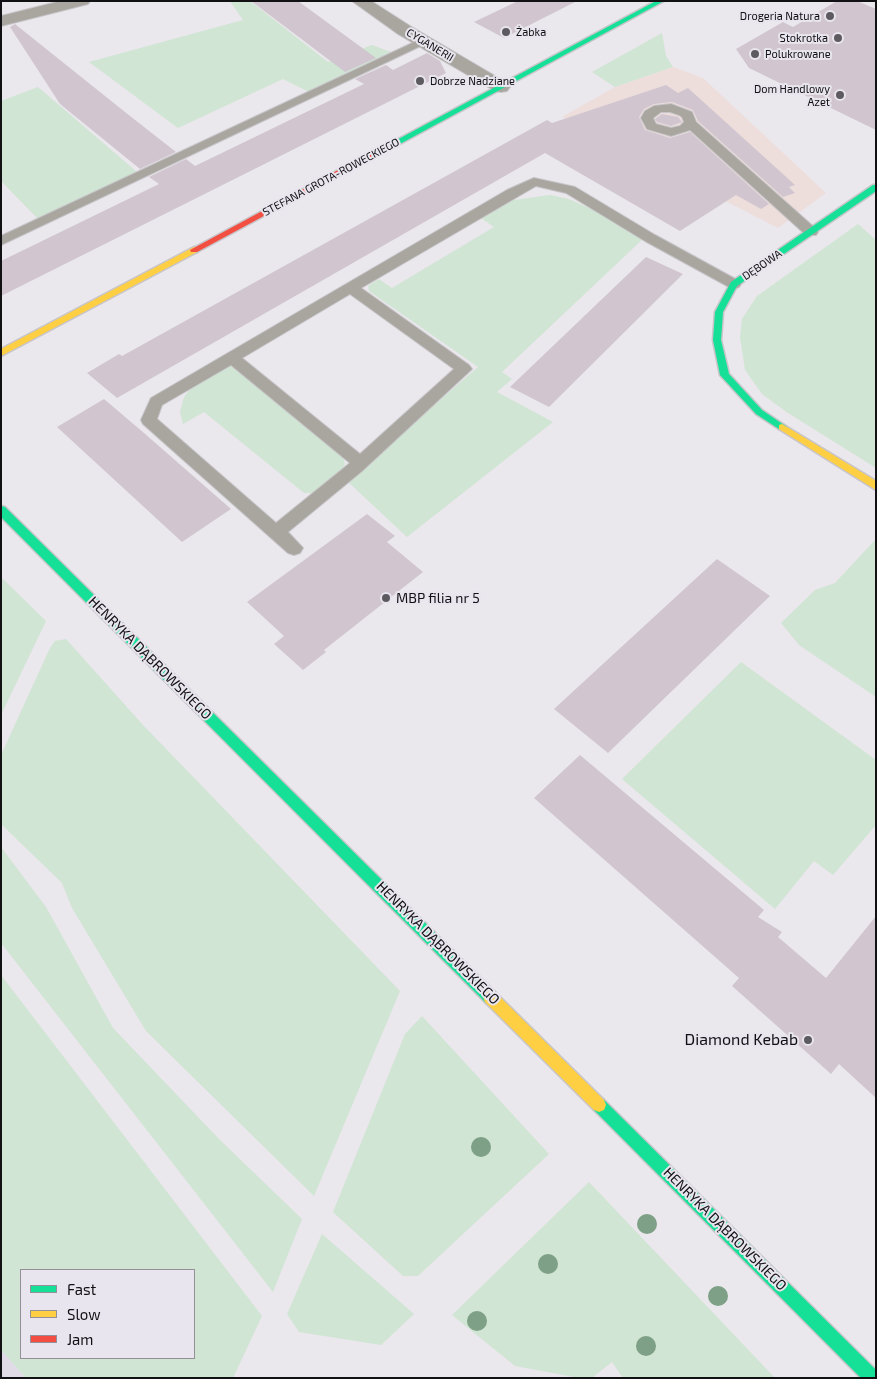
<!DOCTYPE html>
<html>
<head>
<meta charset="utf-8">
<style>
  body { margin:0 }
  #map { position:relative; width:877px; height:1379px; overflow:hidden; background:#eae7ed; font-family:"Exo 2",sans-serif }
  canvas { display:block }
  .frame { position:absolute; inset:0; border:2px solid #111013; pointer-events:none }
  .legend { position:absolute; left:20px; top:1269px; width:175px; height:90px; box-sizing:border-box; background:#e9e5ef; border:1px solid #939097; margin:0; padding:6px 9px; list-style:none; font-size:15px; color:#111013 }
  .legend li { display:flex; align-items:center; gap:10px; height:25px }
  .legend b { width:25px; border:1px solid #939097 }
</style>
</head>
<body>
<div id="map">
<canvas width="877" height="1379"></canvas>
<div class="frame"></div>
<ul class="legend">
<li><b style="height:6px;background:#16e098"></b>Fast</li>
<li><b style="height:6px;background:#ffcf43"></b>Slow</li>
<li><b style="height:6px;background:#f24e42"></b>Jam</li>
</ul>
</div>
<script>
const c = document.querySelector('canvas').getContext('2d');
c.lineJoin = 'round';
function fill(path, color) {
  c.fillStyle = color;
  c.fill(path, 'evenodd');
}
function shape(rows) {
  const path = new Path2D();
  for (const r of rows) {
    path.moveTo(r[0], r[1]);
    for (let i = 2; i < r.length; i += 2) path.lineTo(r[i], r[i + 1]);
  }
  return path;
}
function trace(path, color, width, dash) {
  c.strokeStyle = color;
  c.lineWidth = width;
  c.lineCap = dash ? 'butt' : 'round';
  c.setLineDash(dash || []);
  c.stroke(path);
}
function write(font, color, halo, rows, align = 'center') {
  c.font = font + ' "Exo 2",sans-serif';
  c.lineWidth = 4;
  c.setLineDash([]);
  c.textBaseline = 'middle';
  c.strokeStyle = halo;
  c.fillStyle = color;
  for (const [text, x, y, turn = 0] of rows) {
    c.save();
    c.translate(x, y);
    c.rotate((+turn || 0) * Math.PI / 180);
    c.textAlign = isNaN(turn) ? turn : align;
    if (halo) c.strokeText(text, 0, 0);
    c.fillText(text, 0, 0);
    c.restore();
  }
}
const commercial = shape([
  [673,67,703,78,826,193,778,228,562,117,615,87]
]);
const built = shape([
  [1,1350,26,1378,1,1378]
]);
const green = shape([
  [230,1,250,1,328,62,372,45,391,52,309,92,283,79,178,128,89,62,243,20],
  [662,33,666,56,673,67,615,87,592,72],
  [38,87,137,172,38,219,1,181,1,101],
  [550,195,569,199,596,211,644,238,502,372,512,379,497,392,553,422,407,537,347,481,478,367,369,291,368,286,379,279,392,288,494,227,481,218,514,200],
  [858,224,876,240,876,468,788,413,762,394,745,370,740,337,742,319,757,296],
  [230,363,343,457,345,464,341,471,314,493,304,493,204,412,183,424,180,412,184,397,190,389],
  [876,539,876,697,799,645,781,623,815,590,835,583],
  [1,577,46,621,1,715],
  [66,639,143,725,400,991,314,1196,146,1031,72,908,62,883,1,824,1,755,50,648,55,641],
  [741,662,876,760,876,825,833,875,814,861,775,909,622,779],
  [1,847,46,907,113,1028,220,1140,302,1219,273,1292,1,943],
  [1,975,262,1316,233,1378,26,1378,1,1350],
  [194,1270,194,1358,21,1358,21,1270],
  [422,1016,549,1154,418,1276,403,1276,333,1212,405,1034],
  [589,1182,775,1378,623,1378,612,1362,592,1378,579,1378,515,1366,452,1315],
  [322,1234,414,1314,381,1345,299,1332,287,1314]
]);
const building = shape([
  [251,1,298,1,376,58,345,72],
  [518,1,577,1,504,38,474,22],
  [837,1,857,1,876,9,876,130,749,68,736,49,783,22,793,27],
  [15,24,125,112,176,152,140,169,60,104,10,27],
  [427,53,440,61,446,73,1,296,1,261,159,184,149,177,186,159,195,166,364,84,355,79,386,65,393,70],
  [666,85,678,93,688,88,795,185,789,187,795,193,783,197,698,121,693,110,672,102,654,104,644,109,639,117,645,130,670,138,690,132,769,204,761,209,736,195,680,231,545,153,117,398,87,373,119,354,122,356,547,120,552,123],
  [662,114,678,117,682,122,671,126,657,122,655,119],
  [646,257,683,274,549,407,510,387],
  [104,399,144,433,231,509,182,542,57,427],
  [367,514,395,536,387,542,423,572,324,650,326,652,303,670,274,644,284,636,247,602],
  [717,559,770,596,608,753,554,709],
  [580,755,764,910,758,917,782,932,778,937,826,978,876,916,876,1098,839,1064,831,1074,732,986,739,978,534,798]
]);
const lane = shape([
  [423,38,427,39,429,41,427,43,1,245,1,236,423,38],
  [671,104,692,112,696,122,816,229,818,232,816,235,806,235,690,130,671,136,647,129,641,118,645,111,654,106,671,104],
  [661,112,670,112,679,115,682,117,684,122,680,126,671,128,656,124,653,118,661,112],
  [534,178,575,187,655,235,739,281,741,284,739,287,734,289,729,287,645,241,566,193,536,186,361,288,469,365,472,369,362,471,288,532,303,548,300,553,294,555,288,553,143,424,141,420,151,398,507,190,534,178],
  [350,294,454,369,360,454,242,358,350,294],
  [231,365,350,463,276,523,157,419,162,405,231,365]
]);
const street = shape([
  [61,1,90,1,88,4,1,26,1,16,61,1],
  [352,1,371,1,410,26,507,83,510,87,507,91,501,92,495,91,398,34,352,1]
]);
const fast = shape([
  [656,1,664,1,398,145,391,143,656,1],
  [873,185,876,185,876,191,737,286,723,312,721,340,729,374,762,410,787,427,785,429,779,429,756,414,720,375,713,340,715,312,731,282,873,185],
  [1,506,5,507,495,992,497,997,495,1002,490,1004,485,1002,1,517,1,506],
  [599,1098,604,1100,876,1370,876,1378,861,1378,594,1110,592,1105,594,1100,599,1098]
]);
const slow = shape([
  [194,247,197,248,197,252,1,356,1,349,194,247],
  [782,424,876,481,876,490,779,429,779,425,782,424],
  [490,990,495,992,604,1100,606,1105,604,1110,599,1112,594,1110,485,1002,483,997,485,992,490,990]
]);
const jam = shape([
  [392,141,399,143,197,252,191,252,190,250,392,141]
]);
const trees = [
  [481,1147],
  [647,1224],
  [548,1264],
  [718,1296],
  [477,1321],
  [646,1346]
];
const markers = [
  [830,16,5,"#5d5b5f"],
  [506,32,5,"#5d5b5f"],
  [838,38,5,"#5d5b5f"],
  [755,54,5,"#5d5b5f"],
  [420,81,5,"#5d5b5f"],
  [840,95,5,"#5d5b5f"],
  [386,598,5,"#5d5b5f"],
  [808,1040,5,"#5d5b5f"]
];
const farPoinames = [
  ["Drogeria Natura",820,16],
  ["Żabka",516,32,"left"],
  ["Stokrotka",828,38],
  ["Polukrowane",765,54,"left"],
  ["Dobrze Nadziane",430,81,"left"],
  ["Dom Handlowy",830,89],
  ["Azet",830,102]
];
const farStreetnames = [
  ["CYGANERII",430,45,31],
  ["STEFANA GROTA-ROWECKIEGO",331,177,-28],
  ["DĘBOWA",762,265,-34]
];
const poiNames = [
  ["MBP filia nr 5",396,598]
];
const streetNames = [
  ["HENRYKA DĄBROWSKIEGO",150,658,45],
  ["HENRYKA DĄBROWSKIEGO",438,943,45],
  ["HENRYKA DĄBROWSKIEGO",725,1229,45]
];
const nearPoinames = [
  ["Diamond Kebab",798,1040]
];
fill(commercial, '#eddedc');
fill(built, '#e0dbe7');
fill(green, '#d0e5d3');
fill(building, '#d1c6cf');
trace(lane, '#c7c5c9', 2);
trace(street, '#c7c5c9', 2);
trace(fast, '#c7c5c9', 3);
trace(slow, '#c7c5c9', 3);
trace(jam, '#c7c5c9', 3);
fill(lane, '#a9a6a0');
fill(street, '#a9a6a0');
fill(fast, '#16e098');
fill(slow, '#ffcf43');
fill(jam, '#f24e42');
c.fillStyle = '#7da086';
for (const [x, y] of trees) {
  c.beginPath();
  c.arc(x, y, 10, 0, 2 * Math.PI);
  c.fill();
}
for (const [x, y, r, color] of markers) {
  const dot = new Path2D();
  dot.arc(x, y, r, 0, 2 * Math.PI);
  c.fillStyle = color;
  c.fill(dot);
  trace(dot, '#e9e5ef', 2);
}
write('11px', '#111013', '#e9e5ef', farPoinames, 'right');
write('11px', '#111013', '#e9e5ef', farStreetnames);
write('14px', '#111013', '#e9e5ef', poiNames, 'left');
write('14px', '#111013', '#e9e5ef', streetNames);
write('16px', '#111013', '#e9e5ef', nearPoinames, 'right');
</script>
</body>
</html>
